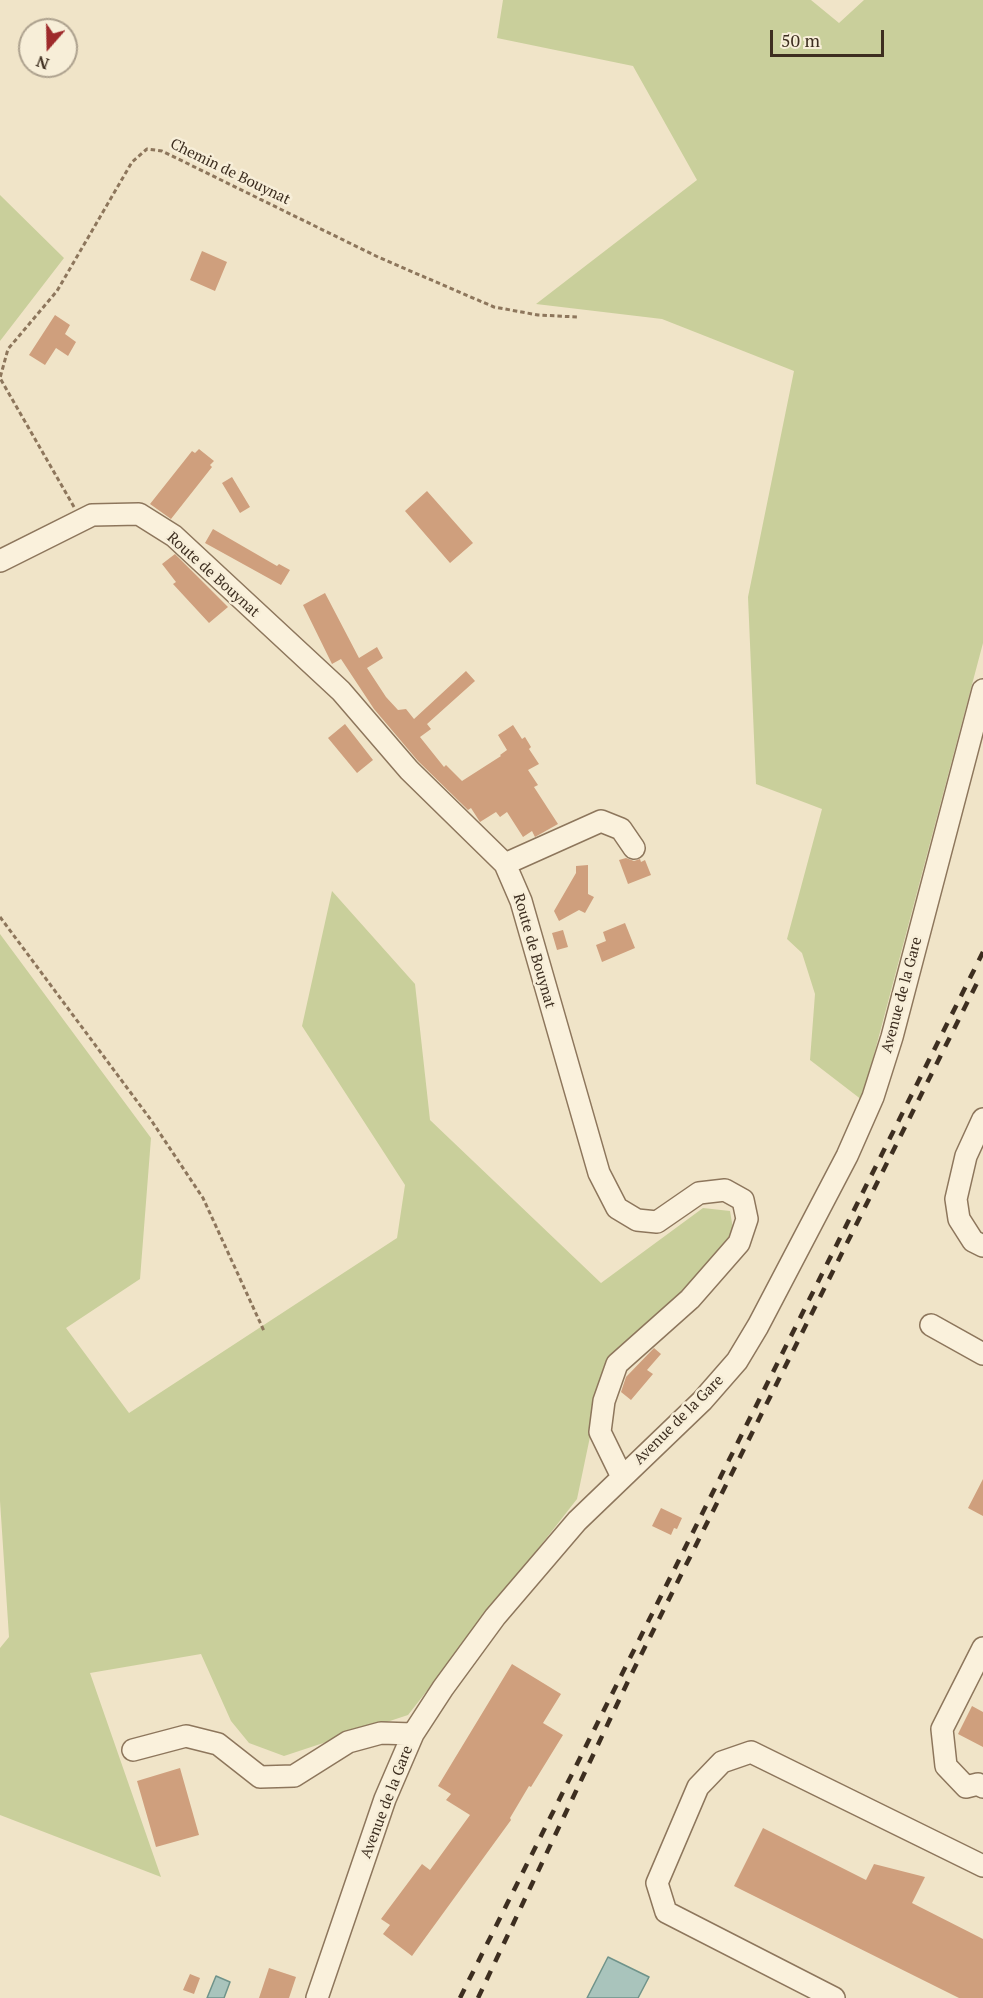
<!DOCTYPE html>
<html>
<head>
<meta charset="utf-8">
<style>
  body { margin:0 }
  #map { position:relative; width:983px; height:1998px; overflow:hidden; background:#f0e4c8; font-family:"PT Serif",serif }
  canvas { display:block }
  .north { position:absolute; left:18px; top:18px; width:60px; height:60px; box-sizing:border-box; background:#f7eed8; border:2px solid #ada18e; border-radius:50%; rotate:200deg; font-size:16px; font-weight:700; line-height:24px; text-align:center; color:#3d2e20 }
  .north::after { content:''; display:block; margin:auto; width:21px; height:27px; background:#9e2a2b; clip-path:polygon(50% 0,100% 100%,50% 72%,0 100%) }
  .scale { position:absolute; left:770px; top:30px; width:114px; height:27px; box-sizing:border-box; border:3px solid #3d2e20; border-top:0; padding-left:8px; font-size:18px; line-height:21px; white-space:nowrap; color:#3d2e20; -webkit-text-stroke:4px #f7eed8; paint-order:stroke }
</style>
</head>
<body>
<div id="map">
<canvas width="983" height="1998"></canvas>
<div class="north">N</div>
<div class="scale">50 m</div>
</div>
<script>
const c = document.querySelector('canvas').getContext('2d');
c.lineJoin = 'round';
function fill(path, color) {
  c.fillStyle = color;
  c.fill(path, 'evenodd');
}
function shape(rows) {
  const path = new Path2D();
  for (const r of rows) {
    path.moveTo(r[0], r[1]);
    for (let i = 2; i < r.length; i += 2) path.lineTo(r[i], r[i + 1]);
  }
  return path;
}
function trace(path, color, width, dash) {
  c.strokeStyle = color;
  c.lineWidth = width;
  c.lineCap = dash ? 'butt' : 'round';
  c.setLineDash(dash || []);
  c.stroke(path);
}
function write(font, color, halo, rows, align = 'center') {
  c.font = font + ' "PT Serif",serif';
  c.lineWidth = 5;
  c.setLineDash([]);
  c.textBaseline = 'middle';
  c.strokeStyle = halo;
  c.fillStyle = color;
  for (const [text, x, y, turn = 0] of rows) {
    c.save();
    c.translate(x, y);
    c.rotate((+turn || 0) * Math.PI / 180);
    c.textAlign = isNaN(turn) ? turn : align;
    if (halo) c.strokeText(text, 0, 0);
    c.fillText(text, 0, 0);
    c.restore();
  }
}
const green = shape([
  [503,0,811,0,839,23,864,0,983,0,983,643,862,1100,810,1060,815,994,802,953,787,939,822,809,756,784,748,597,794,371,662,319,536,304,697,180,633,66,497,38],
  [0,195,64,258,0,341],
  [332,891,415,984,430,1120,601,1283,703,1208,730,1211,733,1229,723,1253,605,1365,577,1499,408,1715,284,1756,249,1743,231,1721,201,1654,90,1673,161,1877,0,1815,0,1648,9,1637,0,1501,0,934,151,1138,140,1279,66,1328,129,1413,397,1238,405,1185,302,1026]
]);
const water = shape([
  [608,1957,649,1977,638,1998,587,1998,608,1957],
  [216,1976,230,1982,224,1998,207,1998,216,1976]
]);
const building = shape([
  [202,251,227,262,215,291,190,280],
  [55,315,70,325,65,334,76,342,68,356,56,348,45,365,29,355],
  [199,449,214,461,210,465,212,467,171,519,150,504,192,451,195,453],
  [232,477,250,507,240,513,222,483],
  [427,491,473,543,450,563,405,511],
  [213,529,277,566,279,564,290,570,281,585,205,543],
  [175,554,228,607,209,623,173,584,176,582,162,564],
  [325,593,359,658,377,647,383,658,367,668,386,697,398,710,406,709,414,719,466,671,475,681,427,724,431,729,420,737,444,767,446,765,462,781,501,756,500,755,507,750,498,735,513,725,522,739,525,737,531,747,529,749,539,764,528,770,538,785,534,787,558,824,535,837,532,831,523,837,507,812,500,817,496,812,480,822,471,808,468,810,418,761,374,709,341,659,332,664,303,605],
  [345,724,373,760,357,773,328,738],
  [626,858,634,861,640,859,641,862,645,860,651,875,628,884,619,860],
  [588,865,588,894,594,897,585,913,579,910,559,921,554,911,576,873,576,866],
  [625,923,635,948,602,962,596,945,606,941,603,932],
  [563,930,568,947,557,950,552,933],
  [654,1348,661,1354,647,1370,653,1374,631,1400,621,1392,626,1377],
  [983,1479,983,1516,968,1508],
  [661,1508,682,1518,677,1529,674,1528,671,1535,652,1526],
  [512,1664,561,1694,543,1723,563,1735,531,1787,529,1786,510,1818,511,1820,412,1956,383,1934,390,1925,381,1919,422,1864,430,1870,470,1815,446,1800,451,1794,438,1786],
  [972,1706,983,1712,983,1747,958,1734],
  [180,1768,199,1835,156,1847,137,1781],
  [763,1828,866,1880,874,1864,925,1877,912,1903,983,1939,983,1998,959,1998,734,1886],
  [269,1968,296,1977,289,1998,259,1998],
  [190,1974,200,1978,194,1994,183,1990]
]);
const path = shape([
  [74,507,0,378,8,349,57,291,132,162,147,149,162,151,378,257,494,307,538,315,577,317],
  [0,917,151,1120,203,1198,264,1331]
]);
const minor = shape([
  [0,561,92,515,139,514,174,536,341,691,409,770,505,864,521,901,599,1173,617,1208,637,1220,657,1222,699,1193,725,1190,743,1200,747,1219,739,1243,690,1299,617,1364,604,1401,600,1432,622,1477],
  [505,864,601,821,621,829,634,848],
  [983,1119,966,1156,956,1199,959,1219,973,1241,983,1246],
  [931,1325,983,1354],
  [983,1648,942,1729,946,1766,966,1787,978,1784,983,1787],
  [133,1750,186,1736,218,1744,260,1777,294,1776,348,1742,381,1733,413,1734],
  [317,1998,385,1799,413,1734,443,1688,495,1617,577,1521,702,1401,737,1361,758,1326,847,1156,873,1097,892,1037,983,690],
  [834,1998,666,1912,657,1883,698,1787,722,1762,751,1752,983,1866]
]);
const rail = shape([
  [460,1998,983,952],
  [478,1998,630,1677,980,977]
]);
const streetNames = [
  ["Chemin de Bouynat",230,172,26],
  ["Route de Bouynat",213,575,42],
  ["Route de Bouynat",534,951,74],
  ["Avenue de la Gare",902,995,-75],
  ["Avenue de la Gare",679,1420,-45],
  ["Avenue de la Gare",387,1802,-69]
];
fill(green, '#c9cf9b');
fill(water, '#a9c4bc');
trace(water, '#6f938a', 1.5);
fill(building, '#cf9f7d');
trace(minor, '#8d765c', 24);
trace(path, '#8d765c', 3, [4.5, 3]);
trace(minor, '#faf1dc', 21);
trace(rail, '#3d2e20', 4.5, [10, 10]);
write('15px', '#3d2e20', '#f7eed8', streetNames);
</script>
</body>
</html>
